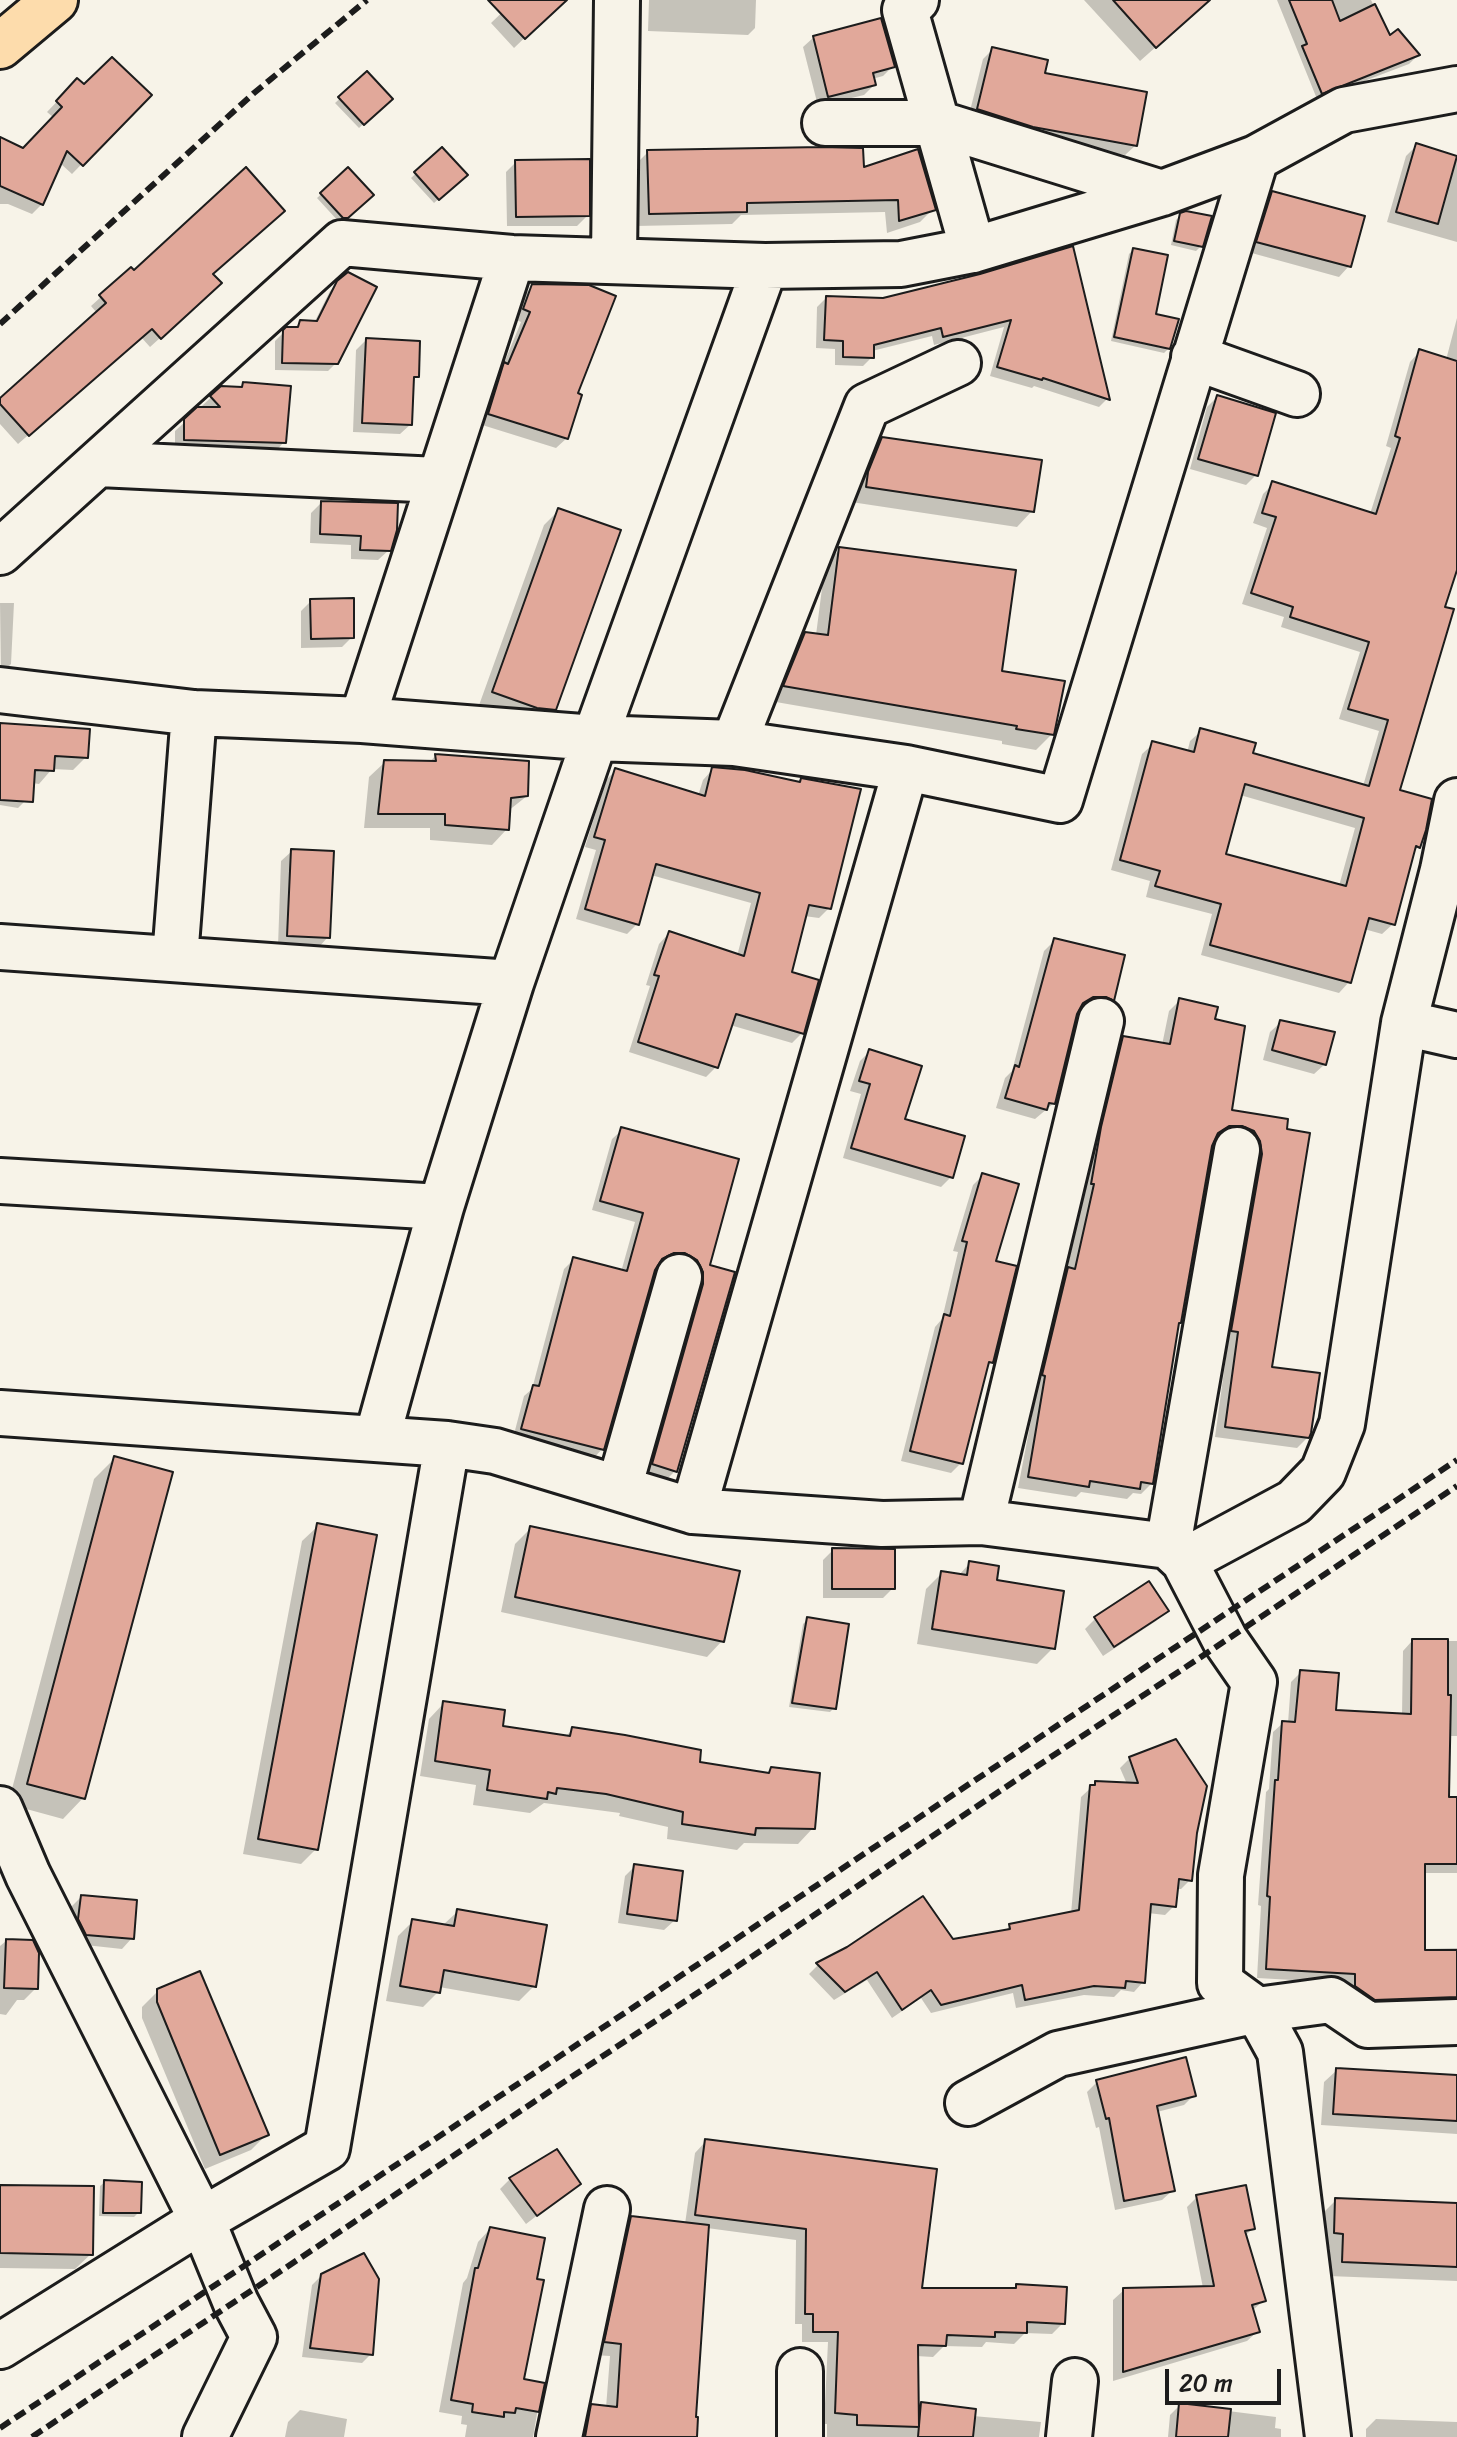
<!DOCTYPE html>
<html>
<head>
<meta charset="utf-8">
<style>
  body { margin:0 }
  #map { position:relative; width:1457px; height:2437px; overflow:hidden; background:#f7f3e8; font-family:Sriracha,sans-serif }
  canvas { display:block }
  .scale { position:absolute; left:1165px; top:2369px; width:116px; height:36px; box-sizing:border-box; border:4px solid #1c1c1c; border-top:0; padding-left:10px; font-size:24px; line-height:28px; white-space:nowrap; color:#1c1c1c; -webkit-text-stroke:6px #f7f3e8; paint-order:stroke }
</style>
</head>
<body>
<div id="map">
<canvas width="1457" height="2437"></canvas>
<div class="scale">20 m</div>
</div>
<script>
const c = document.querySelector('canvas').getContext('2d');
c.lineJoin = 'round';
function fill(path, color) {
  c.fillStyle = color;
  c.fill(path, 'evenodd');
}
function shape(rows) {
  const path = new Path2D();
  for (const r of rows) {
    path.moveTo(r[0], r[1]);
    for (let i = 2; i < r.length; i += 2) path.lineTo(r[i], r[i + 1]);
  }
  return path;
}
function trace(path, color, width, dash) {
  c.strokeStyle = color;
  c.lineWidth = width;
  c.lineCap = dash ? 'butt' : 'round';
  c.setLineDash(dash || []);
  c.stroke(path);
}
const shadow = shape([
  [515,0,553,0,559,5,514,48,491,23],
  [756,0,755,28,748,35,648,31,649,0],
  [1084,0,1209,0,1140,61],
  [1277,0,1371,0,1390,38,1418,55,1409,64,1317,99],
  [814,37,893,66,883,76,872,79,874,85,864,95,818,106,803,47],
  [993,49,1042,75,1136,145,1125,155,1022,136,968,119,983,59],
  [367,74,390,99,359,128,335,103],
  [84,87,149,95,72,174,60,163,42,204,32,214,8,204,0,204,0,139,23,150,54,118,47,112,67,91],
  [1416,146,1457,158,1457,242,1387,222,1406,156],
  [442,150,465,175,434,203,411,178],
  [648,152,862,169,933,209,920,222,887,233,885,212,741,215,732,224,636,226,635,165],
  [516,162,588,215,577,226,507,226,506,172],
  [348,170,371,195,342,222,339,222,317,198],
  [1273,193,1349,266,1339,277,1248,252,1263,203],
  [1181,215,1201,246,1196,251,1171,245,1176,220],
  [1133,250,1154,316,1169,348,1164,353,1111,341,1129,254],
  [131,270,134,273,211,275,210,293,150,347,141,337,18,444,0,424,0,401,97,313,91,306],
  [348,274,337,362,328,371,275,370,275,341,287,329,294,329,300,322,314,323,330,291],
  [981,276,1107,399,1099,407,1034,386,1032,388,990,376,1004,327,934,345,932,336,872,351,872,357,863,366,835,365,835,349,816,348,817,307,826,298,883,300],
  [533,286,575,395,567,438,556,448,479,424,495,375,502,368,521,322,514,319,523,296],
  [1457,318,1457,563,1443,608,1397,791,1419,846,1412,853,1393,924,1382,934,1364,929,1349,982,1339,993,1201,955,1212,914,1146,897,1150,881,1111,870,1142,754,1153,744,1187,753,1190,741,1201,731,1251,754,1363,786,1379,731,1339,719,1360,652,1281,627,1284,617,1242,604,1267,528,1253,523,1263,494,1273,484,1370,514,1391,448,1386,446,1410,362,1420,351,1446,360],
  [1240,795,1355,828,1339,886,1223,855],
  [366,340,417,376,412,381,411,424,400,434,353,432,356,350],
  [244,384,284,442,274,453,175,449,175,431,186,421,221,388,238,389],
  [1217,397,1256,475,1246,485,1190,469,1207,407],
  [882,439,1032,511,1017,527,851,502,867,454],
  [321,503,389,550,378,560,351,559,351,545,310,543,311,513],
  [559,510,554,709,539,724,478,708,544,525],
  [840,549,1000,673,1052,734,1036,750,1002,744,1002,741,770,701,790,649,806,634,816,635,825,565],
  [311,601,352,637,342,647,301,648,301,611],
  [0,603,14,603,11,664,1,674],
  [0,726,86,757,73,770,52,769,39,784,32,783,31,795,18,808,0,805],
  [435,756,527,762,527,796,508,811,507,829,492,845,430,840,430,828,364,828,369,777,385,762,429,763],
  [713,769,798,784,802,780,829,908,819,918,804,916,790,973,802,1033,792,1043,730,1025,716,1067,706,1077,629,1052,650,986,646,985,659,944,669,933,737,956,751,903,651,875,637,924,627,934,576,919,596,850,585,847,606,780,616,770,698,796,703,780],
  [292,851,328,937,318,948,278,946,281,861],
  [1055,940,1112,1000,1103,1010,1095,1006,1078,1009,1054,1103,1035,1119,996,1108,1005,1078,1012,1071,1044,951],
  [1180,1000,1212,1021,1230,1112,1286,1121,1270,1369,1308,1437,1297,1448,1215,1437,1228,1342,1221,1341,1230,1136,1215,1137,1210,1145,1176,1325,1152,1483,1141,1494,1133,1493,1127,1499,1081,1492,1076,1497,1018,1488,1058,1280,1067,1271,1113,1049,1124,1038,1162,1045,1169,1011],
  [1281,1022,1325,1064,1314,1074,1263,1060,1270,1032],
  [870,1051,902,1120,951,1177,941,1187,843,1158,861,1094,850,1091,860,1061],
  [622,1130,707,1266,675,1471,666,1480,644,1473,675,1261,661,1262,656,1265,602,1449,593,1459,513,1438,524,1396,532,1389,564,1269,574,1259,621,1272,635,1222,592,1210,612,1139],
  [983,1175,994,1263,992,1362,985,1368,961,1463,951,1473,901,1461,935,1327,942,1319,958,1252,953,1251,973,1185],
  [114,1459,83,1798,63,1819,8,1804,94,1479],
  [318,1526,316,1849,301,1864,243,1854,302,1541],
  [531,1528,722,1641,707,1657,501,1612,515,1544],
  [833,1550,893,1588,883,1598,823,1598,823,1560],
  [970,1563,994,1581,1053,1648,1037,1664,917,1644,926,1589,942,1573,958,1576],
  [1148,1584,1166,1611,1156,1621,1103,1656,1085,1629,1095,1619],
  [808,1619,834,1708,830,1712,789,1707,803,1624],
  [1412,1641,1457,1641,1457,1736,1448,1736,1447,1799,1457,1799,1457,1873,1423,1873,1423,1949,1457,1948,1457,2008,1365,2008,1346,1996,1346,1983,1257,1978,1261,1906,1258,1905,1266,1792,1269,1789,1273,1732,1283,1723,1288,1723,1291,1682,1301,1672,1334,1712,1402,1715,1403,1651],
  [444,1703,500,1728,565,1737,573,1729,697,1763,767,1774,772,1769,813,1828,798,1844,744,1843,737,1850,667,1839,668,1827,619,1816,620,1813,544,1803,530,1813,473,1805,476,1785,420,1776,429,1719],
  [1130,1758,1195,1833,1190,1880,1181,1889,1176,1889,1174,1906,1165,1915,1148,1913,1143,1982,1134,1992,1121,1990,1114,1997,1084,1995,1016,2008,1013,1993,931,2013,921,1998,892,2018,867,1980,834,2000,809,1974,818,1965,848,1948,952,1941,1003,1933,1010,1926,1071,1914,1081,1797,1096,1783,1127,1784,1120,1768],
  [635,1866,675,1920,664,1930,618,1923,625,1876],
  [81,1897,132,1938,122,1949,76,1944,69,1930,71,1907],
  [458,1911,534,1986,519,2001,439,1987,438,1992,423,2007,386,2001,398,1936,413,1921,442,1926],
  [6,1941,36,1988,24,2000,17,2000,6,2015,0,2014,0,1946],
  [158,1991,266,2135,251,2150,205,2169,142,2018,142,2007],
  [1337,2070,1457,2077,1457,2134,1321,2125,1324,2082],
  [1097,2082,1194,2095,1184,2105,1157,2112,1173,2190,1162,2200,1115,2210,1099,2127,1096,2128,1087,2092],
  [706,2141,920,2290,1012,2290,1017,2286,1063,2323,1052,2334,1025,2333,1014,2344,986,2342,982,2347,944,2346,933,2357,916,2356,917,2403,974,2411,973,2416,1041,2422,1039,2437,827,2437,827,2424,824,2424,828,2342,802,2342,802,2324,795,2324,796,2240,707,2228,692,2437,576,2437,579,2419,592,2406,606,2408,610,2356,593,2355,619,2231,632,2218,685,2224,695,2153],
  [556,2152,578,2184,526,2224,500,2189,510,2179],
  [105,2182,139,2212,134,2217,99,2216,100,2186],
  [0,2187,91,2254,75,2269,0,2268],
  [1197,2197,1252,2229,1245,2236,1264,2300,1252,2311,1258,2331,1247,2341,1113,2381,1113,2300,1124,2290,1203,2288,1187,2207],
  [1336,2200,1457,2205,1457,2281,1328,2276,1330,2248,1320,2247,1321,2215],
  [490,2229,521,2381,542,2385,533,2437,465,2437,467,2425,461,2424,462,2416,439,2412,463,2283,467,2278,478,2242],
  [322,2275,371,2354,362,2363,302,2357,312,2285],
  [1180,2405,1276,2417,1275,2428,1281,2429,1281,2437,1168,2437,1170,2415],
  [300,2410,347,2419,344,2437,285,2437,288,2422],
  [1376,2419,1457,2422,1457,2437,1366,2437,1366,2429]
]);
const building = shape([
  [488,0,567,0,525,39,488,0],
  [1113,0,1210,0,1156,48,1113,0],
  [1289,0,1332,0,1340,21,1375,4,1390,35,1398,29,1420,55,1322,94,1302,46,1307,44,1289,0],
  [881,18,895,67,873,73,876,85,828,97,813,36,881,18],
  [992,47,1048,60,1045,73,1147,92,1137,146,1033,127,977,109,992,47],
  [112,57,152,95,83,166,67,151,43,205,0,186,0,137,23,148,62,107,56,101,77,78,84,84,112,57],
  [367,71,393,99,364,125,338,97,367,71],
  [1416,143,1457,156,1438,224,1396,212,1416,143],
  [442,147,468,175,439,200,414,172,442,147],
  [822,147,863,148,864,167,918,149,936,210,899,221,898,200,747,203,747,212,649,214,647,150,822,147],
  [590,159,590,216,516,217,515,160,590,159],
  [246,167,285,211,213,274,222,283,161,339,152,329,29,436,0,404,0,398,106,303,99,295,131,267,134,270,246,167],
  [348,167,374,195,348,218,343,218,320,193,348,167],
  [1272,191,1365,216,1351,267,1256,242,1272,191],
  [1186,211,1212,216,1203,247,1174,241,1180,213,1186,211],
  [1073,246,1110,400,1043,378,1042,380,997,367,1011,320,943,337,941,328,874,345,874,358,843,357,843,341,824,340,826,296,883,298,980,274,1073,246],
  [1133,248,1168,255,1156,314,1179,319,1170,349,1114,337,1133,248],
  [348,272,377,287,338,364,282,363,283,330,286,327,298,327,300,320,317,321,337,281,348,272],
  [532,284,589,285,616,296,578,393,582,395,568,439,488,414,504,362,508,364,530,312,523,309,532,284],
  [366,338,420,341,419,377,414,377,412,425,362,423,366,338],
  [1419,349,1457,361,1457,570,1445,607,1454,609,1400,790,1432,799,1426,830,1420,848,1416,846,1395,925,1369,918,1351,983,1210,945,1221,904,1155,886,1160,871,1120,860,1152,741,1194,752,1200,728,1256,743,1253,753,1369,786,1388,720,1348,709,1369,642,1290,617,1293,607,1251,593,1276,517,1262,513,1272,481,1376,514,1400,438,1395,436,1419,349],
  [1245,784,1364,818,1346,886,1226,854,1245,784],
  [243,382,291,386,286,443,184,440,184,419,197,407,220,407,210,396,221,386,242,387,243,382],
  [1217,395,1276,413,1258,476,1198,459,1217,395],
  [882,437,1042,460,1034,512,866,487,868,472,882,437],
  [321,501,398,503,397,530,391,551,360,550,361,536,320,534,321,501],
  [558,508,621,530,556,710,537,708,492,692,558,508],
  [839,547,1016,570,1002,671,1065,681,1054,735,1016,729,1017,726,783,686,805,632,828,635,839,547],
  [354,598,354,638,311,639,310,599,354,598],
  [0,723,90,729,88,758,55,756,54,771,35,770,33,802,0,800,0,723],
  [435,754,529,761,528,796,511,798,509,830,445,825,445,814,378,814,384,760,436,761,435,754],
  [712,767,745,770,800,782,801,778,861,789,831,909,809,905,792,972,819,980,804,1034,736,1014,718,1068,638,1042,659,976,654,975,669,931,744,956,760,893,656,864,639,925,585,909,605,840,594,837,615,768,705,796,712,767],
  [291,849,334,851,330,938,287,936,291,849],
  [1054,938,1125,955,1114,1001,1106,997,1093,997,1083,1003,1077,1014,1055,1104,1049,1103,1047,1110,1005,1098,1015,1065,1019,1067,1054,938],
  [1179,998,1218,1007,1215,1019,1245,1026,1232,1110,1288,1119,1287,1129,1310,1133,1272,1367,1320,1373,1311,1433,1309,1438,1225,1427,1238,1332,1231,1331,1262,1154,1260,1141,1254,1131,1242,1126,1229,1126,1218,1133,1212,1146,1181,1323,1179,1323,1153,1484,1141,1482,1140,1489,1090,1481,1089,1487,1028,1477,1045,1376,1042,1375,1068,1267,1075,1269,1094,1184,1091,1184,1101,1127,1123,1036,1170,1044,1179,998],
  [1280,1020,1335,1032,1326,1065,1272,1050,1280,1020],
  [869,1049,922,1066,905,1119,965,1136,953,1178,851,1148,870,1084,859,1081,869,1049],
  [621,1127,739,1159,710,1265,735,1272,677,1472,652,1464,703,1284,703,1272,697,1260,685,1253,674,1253,662,1259,655,1270,604,1450,521,1429,533,1385,539,1386,573,1257,627,1271,643,1213,600,1201,621,1127],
  [982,1173,1019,1184,996,1261,1017,1266,993,1363,989,1362,963,1464,910,1451,944,1314,950,1316,967,1242,962,1241,982,1173],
  [114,1456,173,1472,85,1799,27,1784,114,1456],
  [317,1523,377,1535,318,1850,258,1839,317,1523],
  [530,1526,740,1571,724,1642,515,1597,530,1526],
  [832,1548,895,1549,895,1589,832,1589,832,1548],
  [969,1561,999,1566,997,1580,1064,1591,1055,1649,932,1629,941,1571,967,1575,969,1561],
  [1149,1581,1169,1611,1114,1647,1094,1617,1149,1581],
  [807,1617,849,1624,836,1709,792,1703,807,1617],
  [1412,1639,1448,1639,1448,1695,1451,1695,1449,1797,1457,1797,1457,1864,1425,1864,1425,1950,1457,1950,1457,1997,1375,2000,1355,1986,1355,1974,1266,1969,1270,1897,1267,1896,1275,1780,1278,1780,1282,1721,1295,1722,1300,1670,1339,1673,1336,1710,1411,1714,1412,1639],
  [443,1701,505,1710,503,1726,570,1736,572,1727,625,1735,701,1750,700,1762,769,1773,771,1767,820,1773,815,1829,756,1828,755,1835,682,1824,683,1812,606,1794,557,1788,556,1794,548,1792,547,1799,487,1790,490,1770,435,1761,443,1701],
  [1176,1739,1207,1786,1197,1833,1192,1881,1179,1879,1176,1907,1151,1904,1145,1983,1126,1981,1125,1988,1094,1986,1025,2000,1022,1985,941,2005,931,1990,902,2010,877,1972,845,1992,816,1963,847,1947,923,1896,953,1939,1010,1929,1009,1924,1079,1910,1090,1785,1095,1785,1095,1781,1138,1783,1129,1757,1176,1739],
  [634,1864,683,1871,677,1921,627,1914,634,1864],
  [81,1895,137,1900,134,1939,86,1935,78,1919,81,1895],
  [457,1909,547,1925,536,1987,444,1970,440,1993,400,1986,412,1919,454,1926,457,1909],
  [6,1939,33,1940,39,1953,38,1989,4,1988,6,1939],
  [200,1971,269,2135,220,2155,157,2002,157,1989,200,1971],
  [1186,2057,1196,2096,1157,2106,1175,2191,1124,2201,1109,2118,1106,2119,1096,2080,1186,2057],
  [1336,2068,1457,2075,1457,2121,1333,2114,1336,2068],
  [705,2139,937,2169,922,2288,1016,2288,1016,2284,1067,2287,1065,2324,1027,2322,1027,2333,995,2332,995,2337,947,2335,946,2346,918,2345,919,2427,857,2425,857,2415,835,2413,838,2332,813,2332,813,2314,805,2314,806,2229,695,2215,705,2139],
  [557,2149,581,2184,537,2216,509,2178,557,2149],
  [104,2180,142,2182,141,2213,103,2213,104,2180],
  [0,2185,94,2186,93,2255,0,2253,0,2185],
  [1246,2185,1255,2229,1245,2231,1266,2301,1252,2305,1260,2332,1123,2372,1123,2288,1214,2286,1196,2195,1246,2185],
  [1335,2198,1457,2203,1457,2267,1342,2262,1343,2234,1334,2233,1335,2198],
  [631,2216,709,2225,696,2417,698,2417,697,2437,585,2437,591,2404,617,2407,621,2344,604,2342,631,2216],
  [490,2227,545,2238,537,2279,544,2280,524,2379,545,2383,539,2412,516,2408,515,2413,504,2412,504,2417,472,2412,473,2404,451,2400,475,2268,478,2268,490,2227],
  [364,2253,379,2279,373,2355,310,2348,321,2274,364,2253],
  [921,2402,976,2409,973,2437,918,2437,921,2402],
  [1179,2403,1231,2409,1228,2437,1176,2437,1179,2403]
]);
const minor = shape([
  [916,0,905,10,973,250],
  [825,123,937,123,1162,193],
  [614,259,617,0],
  [1194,357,1297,394],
  [99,464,438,480],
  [0,552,342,243,512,258,765,266,901,264,973,250,1162,193,1256,158,1344,110,1457,89],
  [0,690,194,713,362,720,595,738,734,743,906,768,1060,800,1256,158],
  [362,720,512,258],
  [734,743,867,406,958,363],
  [0,947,511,983],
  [175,958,194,713],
  [1404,1023,1457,1035],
  [0,1181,441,1207],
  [0,1413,447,1444,495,1451,693,1511,882,1524,981,1522,1168,1546,1184,1561,1225,1640,1254,1682,1221,1875,1220,1983,1257,2010,1280,2052,1328,2437],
  [377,1438,441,1207,511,983,595,738,765,266],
  [619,1488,679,1277],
  [693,1511,906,768],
  [981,1522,1101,1021],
  [1168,1546,1237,1150],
  [1184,1561,1294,1502,1323,1472,1342,1424,1404,1023,1443,870,1457,801],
  [0,1809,28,1875,202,2220,236,2303,254,2337,205,2437],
  [968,2103,1058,2054,1257,2010,1331,2000,1368,2025,1457,2022],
  [0,2346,202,2220,327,2148,447,1444],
  [559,2437,607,2209],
  [800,2437,800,2371],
  [1069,2437,1075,2381]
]);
const highway = shape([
  [0,46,55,0]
]);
const rail = shape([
  [0,324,254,93,367,0],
  [0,2428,1457,1460],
  [32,2437,1457,1486]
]);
fill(shadow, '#0003');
fill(building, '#e1a89a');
trace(building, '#1c1c1c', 2);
trace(minor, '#1c1c1c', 50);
trace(highway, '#1c1c1c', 50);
trace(minor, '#f7f3e8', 44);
trace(highway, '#fddcac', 44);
trace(rail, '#1c1c1c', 6, [12, 6]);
</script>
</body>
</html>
